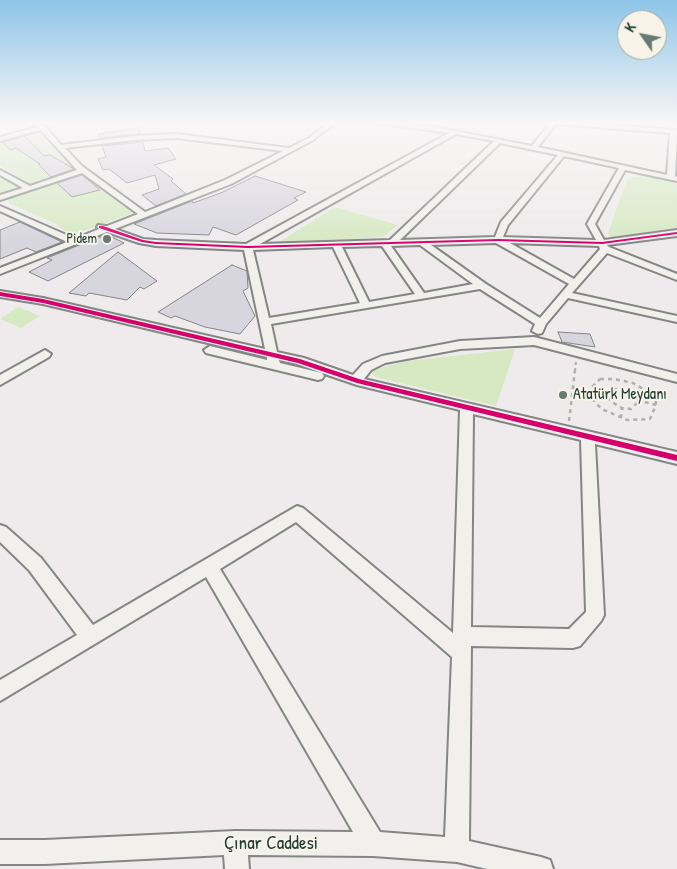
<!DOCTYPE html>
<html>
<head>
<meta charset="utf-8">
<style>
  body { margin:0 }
  #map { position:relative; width:677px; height:869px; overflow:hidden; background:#efebec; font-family:"Patrick Hand",sans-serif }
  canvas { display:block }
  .north { position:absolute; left:617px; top:10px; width:50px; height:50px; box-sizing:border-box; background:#f7f3e8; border:1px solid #a1aaa0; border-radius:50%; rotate:303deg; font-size:14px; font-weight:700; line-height:20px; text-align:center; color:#1f3d34 }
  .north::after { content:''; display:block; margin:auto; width:18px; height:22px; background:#687a74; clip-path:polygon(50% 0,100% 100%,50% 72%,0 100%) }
</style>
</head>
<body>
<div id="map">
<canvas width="677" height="869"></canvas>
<div class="north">K</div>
</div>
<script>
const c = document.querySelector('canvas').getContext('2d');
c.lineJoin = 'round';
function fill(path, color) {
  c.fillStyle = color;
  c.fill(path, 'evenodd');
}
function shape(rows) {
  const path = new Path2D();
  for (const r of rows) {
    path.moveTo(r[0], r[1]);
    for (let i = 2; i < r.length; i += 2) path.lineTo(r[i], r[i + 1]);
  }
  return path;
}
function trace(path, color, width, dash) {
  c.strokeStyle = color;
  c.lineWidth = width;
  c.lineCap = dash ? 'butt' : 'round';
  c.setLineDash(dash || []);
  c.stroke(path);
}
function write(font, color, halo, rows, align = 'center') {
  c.font = font + ' "Patrick Hand",sans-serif';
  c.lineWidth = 4;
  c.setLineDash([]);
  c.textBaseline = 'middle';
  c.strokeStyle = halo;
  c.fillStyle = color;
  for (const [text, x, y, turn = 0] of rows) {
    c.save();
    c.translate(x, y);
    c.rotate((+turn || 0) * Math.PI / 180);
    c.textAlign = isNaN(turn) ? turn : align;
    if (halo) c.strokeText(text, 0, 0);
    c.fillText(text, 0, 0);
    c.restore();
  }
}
const green = shape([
  [50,132,75,164,84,169,32,184,0,166,0,141],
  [84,173,136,212,72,235,54,223,9,203,7,199,11,196],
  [0,174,25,188,0,197],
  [644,176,677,182,677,230,611,237,608,233,626,182,632,177],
  [335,207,398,225,383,237,276,244],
  [18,307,40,316,21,328,0,319],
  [515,349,496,406,375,377,369,371,407,361]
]);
const building = shape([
  [139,128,140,134,100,138,98,134,139,128],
  [25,136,44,156,50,155,74,169,51,177,38,164,40,164,16,148,10,150,3,142,25,136],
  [143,142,145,151,168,148,176,159,154,165,173,179,171,181,186,194,156,206,142,195,159,189,155,175,127,183,109,169,103,170,98,159,106,157,102,146,143,142],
  [82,175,100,190,72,197,57,183,82,175],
  [255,176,306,192,294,198,298,200,236,235,213,227,209,235,157,233,134,224,192,201,193,203,223,192,255,176],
  [20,222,62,242,36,252,27,248,0,259,0,230,20,222],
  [99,237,112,237,124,243,48,281,29,272,52,260,47,258,99,237],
  [118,252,157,281,144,289,140,287,127,300,89,293,86,296,69,293,118,252],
  [232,265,247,271,248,288,243,291,255,316,240,334,205,327,175,316,171,318,158,312,232,265],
  [558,332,590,334,595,347,562,342,558,332]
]);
const pathFar1 = shape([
  [575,371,576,361]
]);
const path = shape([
  [600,379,614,379,633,383,655,396,656,405,650,419,627,420,604,410,595,403,591,392,592,387,600,379],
  [573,388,606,395],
  [613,389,625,390,634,394,638,402,631,409,622,408,612,402,606,395,613,389],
  [637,400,656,405],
  [621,418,622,408],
  [569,421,575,370]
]);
const minor = shape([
  [35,123,45,126,61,145,135,136,176,134,289,148,309,138,328,123,335,123,313,140,231,184,115,229,143,239,156,240,246,244,449,133,377,123,430,126,532,146,550,123,587,123,677,130,675,176,677,177,677,181,625,170,595,224,604,240,677,230,677,236,607,245,609,247,677,274,677,280,607,253,572,293,677,316,677,322,568,298,546,324,542,333,538,334,532,331,535,324,480,289,271,324,277,352,304,358,353,375,363,364,382,356,460,341,534,337,677,374,677,382,534,345,460,349,385,363,371,370,364,379,677,452,677,464,595,444,604,615,601,621,580,646,573,648,471,646,469,841,541,857,550,860,553,869,487,869,457,862,373,856,248,855,249,869,225,869,224,855,45,864,0,864,0,840,45,840,235,831,353,832,206,577,0,701,0,680,77,635,29,570,0,542,0,525,6,527,41,558,93,625,297,506,303,508,453,633,460,410,357,385,322,373,324,376,322,379,318,380,206,353,204,350,210,346,267,360,267,357,43,304,0,297,0,291,43,298,265,349,244,250,156,246,139,243,107,232,0,274,0,268,67,242,0,211,0,206,71,237,72,240,99,229,97,227,98,225,107,226,138,214,82,173,0,200,0,195,23,188,0,175,0,170,30,186,77,170,41,130,0,141,0,137,38,127,35,123],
  [556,124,670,133,667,175,538,147,556,124],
  [456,134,494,141,390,240,260,244,456,134],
  [176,138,283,151,225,180,145,212,82,166,65,148,135,140,176,138],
  [500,143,558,155,501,222,495,237,400,240,500,143],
  [564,156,619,168,587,224,596,240,503,237,508,225,564,156],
  [496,243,569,284,540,318,486,284,431,245,496,243],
  [510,243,599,246,600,249,574,279,510,243],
  [420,245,473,284,424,293,391,246,420,245],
  [382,246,415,294,369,302,342,247,382,246],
  [333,247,360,303,269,318,253,250,333,247],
  [279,360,297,364,322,373,280,363,279,360],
  [473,414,581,440,586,612,569,629,471,627,473,414],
  [296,522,452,657,445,837,380,832,220,569,296,522],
  [45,350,51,354,49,357,0,385,0,375,45,350]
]);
const cycleway = shape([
  [99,226,103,226,143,240,156,242,248,246,498,239,602,242,677,232,677,234,602,244,498,241,248,248,156,244,142,242,99,228,99,226],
  [0,292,43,299,300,359,359,379,677,455,677,461,357,383,298,363,43,303,0,296,0,292]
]);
const markers = [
  [107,239,5,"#687a74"],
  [563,395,5,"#687a74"]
];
const farPoinames = [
  ["Pidem",97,239]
];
const poiNames = [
  ["Atatürk Meydanı",573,395]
];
const nearStreetnames = [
  ["Çınar Caddesi",271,844]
];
fill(green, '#d6e9c3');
fill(building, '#d7d5de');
trace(building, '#828685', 1);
trace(minor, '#828685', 4);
trace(pathFar1, '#afb1ae', 2, [3, 3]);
trace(path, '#afb1ae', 2.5, [4, 4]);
fill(minor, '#f2f0ed');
fill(cycleway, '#d6006c');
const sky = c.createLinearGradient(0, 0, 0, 245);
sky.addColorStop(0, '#8ec5e8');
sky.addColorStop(0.5, '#f8f6f6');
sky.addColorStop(1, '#f8f6f600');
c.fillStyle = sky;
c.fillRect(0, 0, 677, 245);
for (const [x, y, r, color] of markers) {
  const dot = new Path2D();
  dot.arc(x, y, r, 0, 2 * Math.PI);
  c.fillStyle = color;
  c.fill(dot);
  trace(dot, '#f7f3e8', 2);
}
write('14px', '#1f3d34', '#f7f3e8', farPoinames, 'right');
write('16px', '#1f3d34', '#f7f3e8', poiNames, 'left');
write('19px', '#1f3d34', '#f7f3e8', nearStreetnames);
</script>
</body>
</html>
